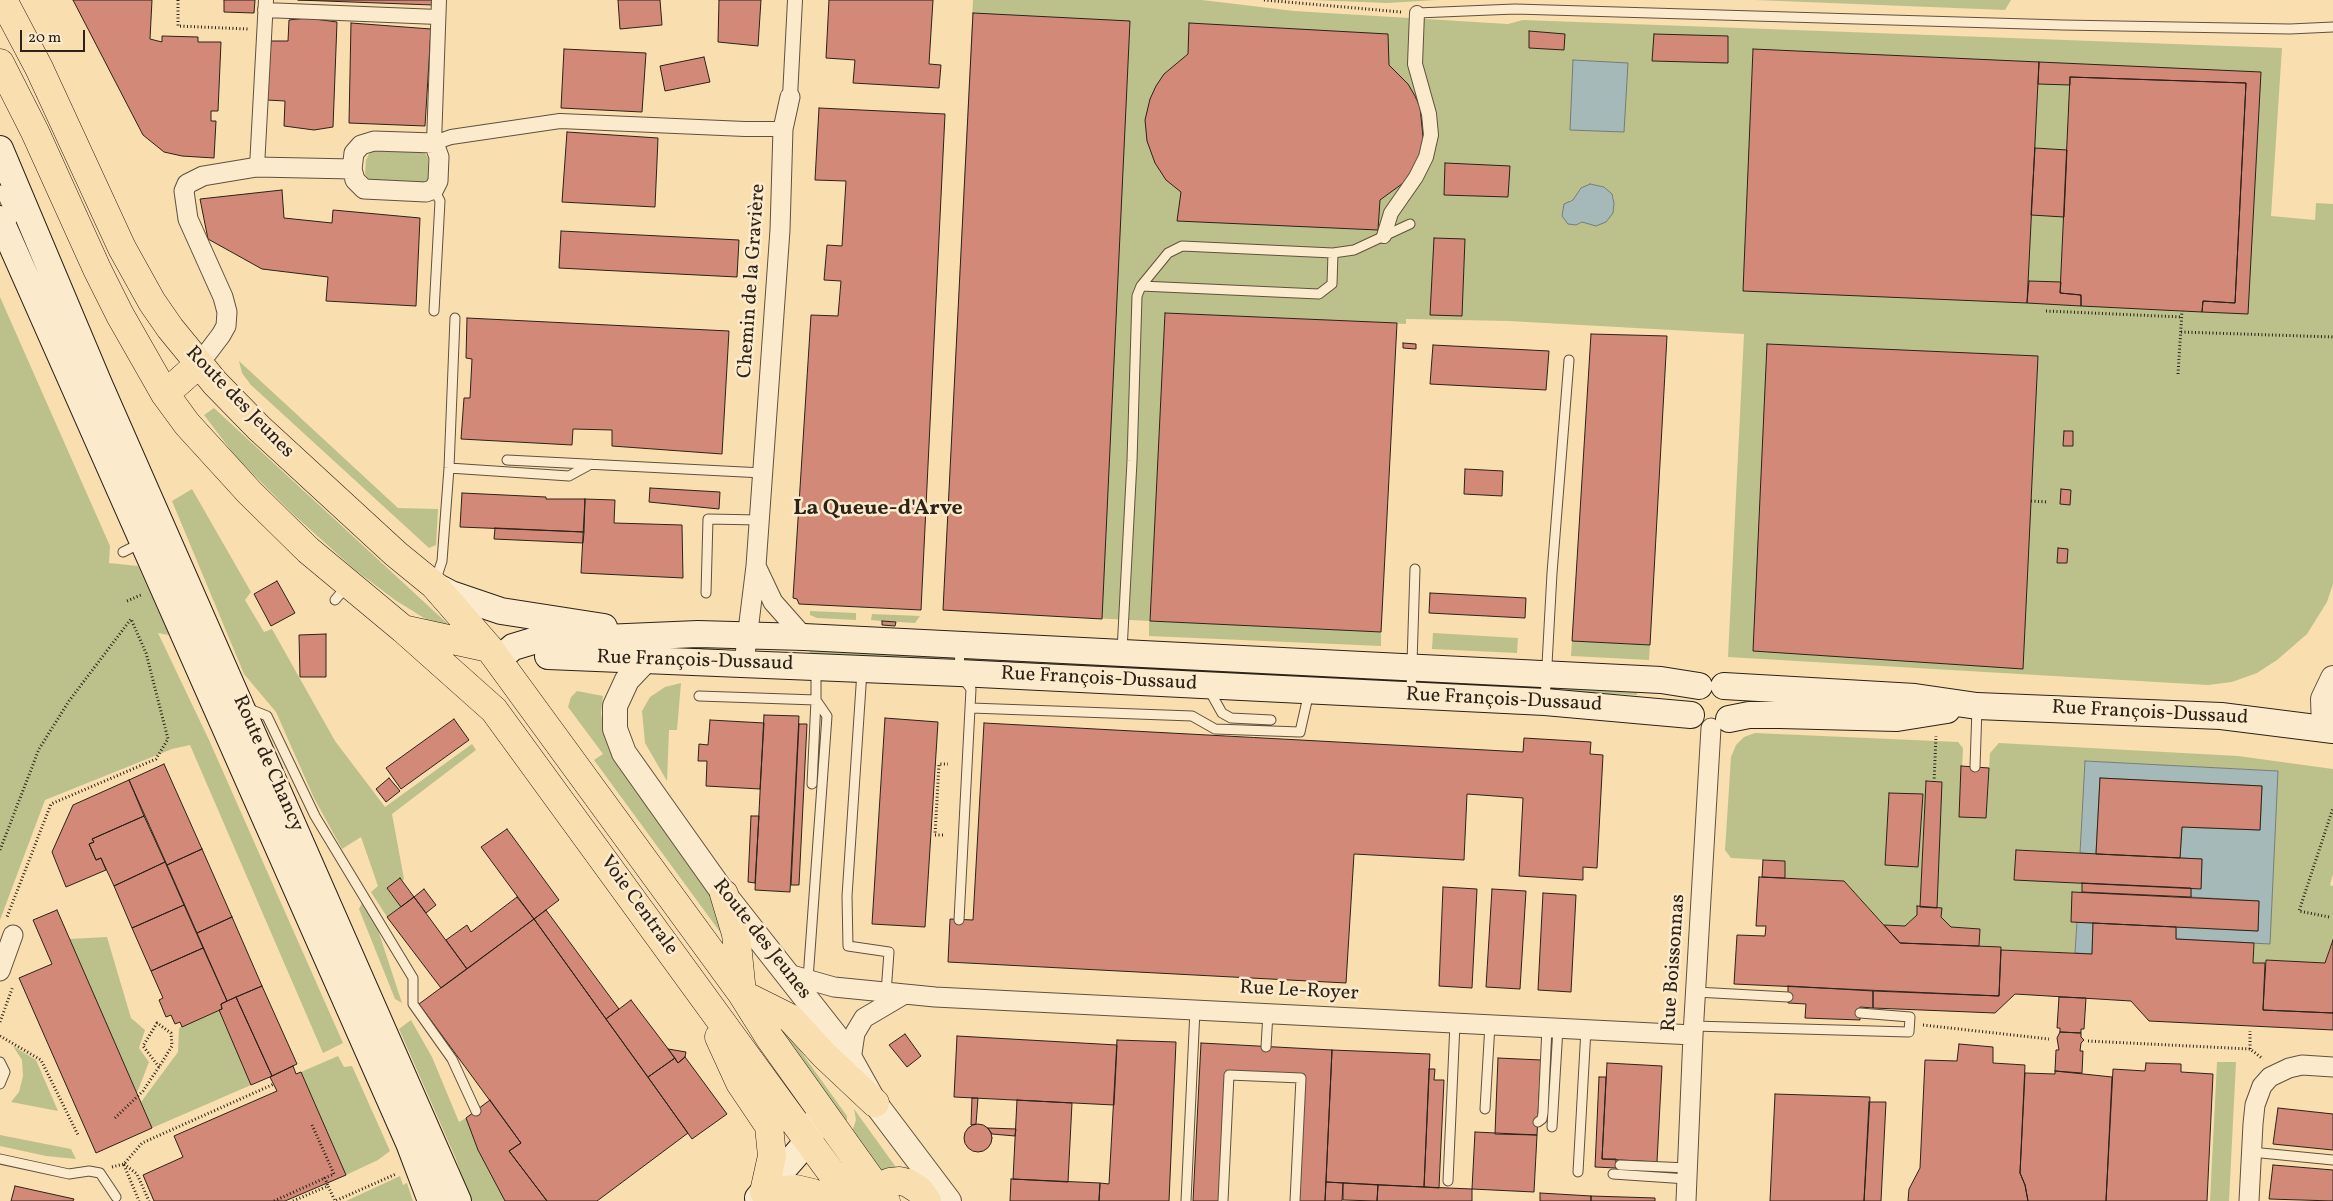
<!DOCTYPE html>
<html>
<head>
<meta charset="utf-8">
<style>
  body { margin:0 }
  #map { position:relative; width:2333px; height:1201px; overflow:hidden; background:#f9deb0; font-family:Vollkorn,serif }
  canvas { display:block }
  .scale { position:absolute; left:20px; top:30px; width:65px; height:22px; box-sizing:border-box; border:2px solid #2c2218; border-top:0; padding-left:6px; font-size:15px; line-height:18px; white-space:nowrap; color:#2c2218; -webkit-text-stroke:4px #fbeacc; paint-order:stroke }
</style>
</head>
<body>
<div id="map">
<canvas width="2333" height="1201"></canvas>
<div class="scale">20 m</div>
</div>
<script>
const c = document.querySelector('canvas').getContext('2d');
c.lineJoin = 'round';
function fill(path, color) {
  c.fillStyle = color;
  c.fill(path, 'evenodd');
}
function shape(rows) {
  const path = new Path2D();
  for (const r of rows) {
    if (r.length === 3) {
      path.moveTo(r[0] + r[2], r[1]);
      path.arc(r[0], r[1], r[2], 0, 2 * Math.PI);
      continue;
    }
    path.moveTo(r[0], r[1]);
    for (let i = 2; i < r.length; i += 2) path.lineTo(r[i], r[i + 1]);
  }
  return path;
}
function trace(path, color, width, dash) {
  c.strokeStyle = color;
  c.lineWidth = width;
  c.lineCap = dash ? 'butt' : 'round';
  c.setLineDash(dash || []);
  c.stroke(path);
}
function write(font, color, halo, rows, align = 'center') {
  c.font = font + ' Vollkorn,serif';
  c.lineWidth = 5;
  c.setLineDash([]);
  c.textBaseline = 'middle';
  c.strokeStyle = halo;
  c.fillStyle = color;
  for (const [text, x, y, turn = 0] of rows) {
    c.save();
    c.translate(x, y);
    c.rotate((+turn || 0) * Math.PI / 180);
    c.textAlign = isNaN(turn) ? turn : align;
    if (halo) c.strokeText(text, 0, 0);
    c.fillText(text, 0, 0);
    c.restore();
  }
}
const green = shape([
  [973,0,1202,0,1294,11,1508,24,1523,20,2282,48,2271,216,2315,220,2316,203,2333,204,2333,584,2327,602,2307,634,2277,660,2257,673,2232,682,2208,685,1728,657,1744,334,1509,321,1406,319,1406,324,1165,313,1150,621,1381,632,1381,646,1149,636,1149,621,943,610],
  [1590,184,1605,187,1614,199,1579,224,1568,224,1570,200,1573,200,1581,188],
  [1312,0,1437,0,1387,3],
  [1755,0,2011,0,2005,10],
  [376,149,418,150,425,153,428,158,428,180,422,185,373,184,365,174,366,160,369,154],
  [0,297,110,546,109,563,138,566,169,635,158,633,209,740,343,1043,323,1053,190,745,172,749,45,800,0,920],
  [239,361,398,508,438,509,436,545,429,548,251,385,242,373],
  [214,408,449,625,445,631,395,600,354,569,293,514,236,457,204,415],
  [192,489,251,592,245,600,264,632,272,629,335,741,385,807,472,744,476,750,392,814,404,879,402,881,400,878,387,888,401,907,387,917,371,892,378,886,361,837,342,849,314,798,276,712,244,674,172,501],
  [810,611,856,613,856,620,817,618,810,615],
  [872,614,920,616,915,623,882,621,871,620],
  [1433,633,1518,638,1517,653,1432,649],
  [1572,641,1650,645,1649,660,1571,656],
  [810,650,937,656,937,661,809,656],
  [1004,660,1382,679,1382,681,1004,664],
  [681,683,677,730,669,730,667,781,645,743,642,711,650,697,665,687],
  [1566,687,1637,689,1637,695,1567,692],
  [577,691,603,696,601,713,605,736,708,889,726,929,720,932,594,760,603,754,568,707,571,697],
  [1755,733,1958,742,1963,748,1960,817,1986,818,1990,753,1999,743,2238,756,2333,769,2333,874,2330,885,2333,886,2333,940,2325,963,2266,960,2265,963,2253,963,2254,943,2270,943,2278,771,2085,761,2080,853,2016,850,2014,879,2082,883,2082,892,2072,892,2077,922,2075,953,2001,950,2001,947,1979,946,1980,929,1951,927,1941,917,1942,908,1937,908,1941,782,1926,781,1920,907,1917,907,1917,915,1905,926,1884,925,1844,881,1785,878,1785,861,1731,858,1725,850,1731,757,1736,745,1744,737],
  [362,903,376,924,402,1003,395,999,359,909],
  [107,937,131,1018,145,1030,139,1048,149,1062,137,1093,69,939],
  [219,1010,251,1085,152,1128,141,1102,178,1052,179,1028],
  [411,1020,432,1057,459,1122,466,1118,478,1150,505,1201,471,1201,456,1159,399,1029],
  [781,1024,847,1116,847,1120,844,1122,777,1025],
  [13,1046,36,1060,58,1111,11,1102,19,1092,23,1076,22,1060],
  [338,1056,344,1067,352,1066,390,1151,378,1160,346,1175,301,1072],
  [2217,1062,2236,1062,2229,1201,2210,1201],
  [854,1109,898,1170,879,1170,852,1132,856,1120],
  [0,1135,71,1149,76,1159,46,1156,0,1146],
  [400,1176,403,1185,407,1183,413,1201,346,1201]
]);
const water = shape([
  [1573,60,1628,63,1624,132,1570,130,1573,60],
  [1590,184,1604,187,1612,194,1614,203,1613,213,1606,222,1596,226,1582,222,1576,225,1568,224,1562,216,1564,204,1573,200,1581,188,1590,184],
  [2085,761,2278,771,2270,944,2176,939,2176,927,2258,931,2259,901,2191,897,2191,888,2201,888,2202,859,2180,858,2182,827,2260,830,2262,786,2100,778,2096,854,2080,853,2085,761],
  [2077,922,2093,923,2092,954,2075,953,2077,922]
]);
const building = shape([
  [73,0,152,0,150,39,162,42,162,36,198,37,198,42,221,42,218,111,211,111,211,121,216,121,214,158,182,156,164,152,143,135,73,0],
  [224,0,255,0,254,13,224,12,224,0],
  [298,0,433,0,433,5,298,0],
  [618,0,660,0,662,25,620,29,618,0],
  [719,0,761,0,758,46,718,42,719,0],
  [829,0,933,0,929,64,941,65,939,88,853,83,855,60,826,58,829,0],
  [973,13,1130,21,1102,619,943,610,973,13],
  [307,18,337,22,333,127,314,130,284,126,285,101,267,100,271,41,288,41,289,20,307,18],
  [351,23,431,29,425,126,349,123,351,23],
  [1189,23,1388,34,1389,65,1408,84,1415,96,1420,107,1423,137,1421,153,1406,181,1380,200,1378,230,1177,221,1181,192,1166,180,1155,163,1147,141,1145,120,1150,99,1156,86,1164,74,1188,54,1189,23],
  [1529,31,1565,34,1564,50,1529,48,1529,31],
  [1654,34,1728,36,1728,63,1652,61,1654,34],
  [564,49,646,53,642,112,561,108,564,49],
  [1753,49,2039,62,2027,303,1743,291,1753,49],
  [704,57,710,82,665,91,660,66,704,57],
  [2039,62,2261,72,2248,314,2202,312,2203,301,2235,303,2246,83,2070,77,2070,85,2038,84,2039,62],
  [2070,77,2246,83,2235,303,2203,301,2202,312,2081,306,2081,295,2060,293,2070,77],
  [819,108,945,114,921,610,799,604,797,599,793,598,811,315,838,316,841,281,824,280,827,245,842,246,846,181,815,180,819,108],
  [567,132,658,138,655,207,562,202,567,132],
  [2035,148,2067,150,2064,217,2031,215,2035,148],
  [1445,163,1510,166,1508,197,1444,195,1445,163],
  [282,190,284,218,332,223,333,210,420,218,416,306,326,301,328,277,262,269,208,239,200,199,282,190],
  [561,231,739,240,737,277,559,268,561,231],
  [1434,238,1465,239,1462,316,1430,315,1434,238],
  [2029,281,2061,282,2060,293,2081,295,2081,306,2027,303,2029,281],
  [1165,313,1397,323,1381,632,1150,621,1165,313],
  [467,318,729,331,722,454,612,446,612,430,573,429,572,445,461,439,464,398,470,398,472,359,466,358,467,318],
  [1591,334,1667,336,1650,645,1572,641,1591,334],
  [1403,343,1416,344,1416,349,1403,348,1403,343],
  [1767,344,2038,356,2023,669,1753,651,1767,344],
  [1433,345,1549,351,1546,390,1430,384,1433,345],
  [2064,431,2073,431,2073,446,2063,446,2064,431],
  [1465,469,1503,471,1502,496,1464,494,1465,469],
  [650,488,720,492,719,509,649,502,650,488],
  [2061,489,2071,490,2070,505,2060,504,2061,489],
  [462,493,546,497,546,499,585,499,584,532,460,527,462,493],
  [585,499,615,500,614,523,682,525,683,578,581,573,585,499],
  [495,528,584,532,583,543,494,539,495,528],
  [2058,548,2068,549,2067,563,2057,563,2058,548],
  [277,581,295,613,271,626,254,594,277,581],
  [1430,593,1526,598,1525,618,1429,613,1430,593],
  [882,621,896,622,895,626,882,625,882,621],
  [326,634,326,677,300,677,299,635,326,634],
  [764,715,799,716,790,892,755,890,764,715],
  [885,718,938,722,925,927,872,924,885,718],
  [454,719,469,740,401,789,386,768,454,719],
  [710,720,764,723,760,789,706,786,707,761,698,761,699,744,708,745,710,720],
  [984,723,1523,752,1524,738,1591,742,1590,754,1603,755,1597,868,1583,867,1583,880,1519,876,1523,798,1467,794,1464,860,1354,854,1346,983,948,962,950,919,973,920,984,723],
  [799,724,807,724,799,885,791,885,799,724],
  [164,764,202,849,167,865,129,780,164,764],
  [1961,766,1989,768,1986,818,1959,817,1961,766],
  [389,778,400,791,386,802,376,789,389,778],
  [2100,778,2262,786,2260,830,2182,827,2180,858,2096,854,2100,778],
  [129,780,144,816,92,839,94,842,89,844,96,860,101,858,106,870,66,887,52,852,73,805,129,780],
  [1926,781,1942,782,1937,908,1920,907,1926,781],
  [1889,793,1923,794,1918,867,1885,865,1889,793],
  [144,816,165,862,114,886,101,858,96,860,89,844,94,842,92,839,144,816],
  [751,816,759,816,755,883,748,882,751,816],
  [507,829,559,900,534,919,481,847,507,829],
  [202,849,232,917,197,933,167,865,202,849],
  [2016,850,2202,859,2201,889,2014,880,2016,850],
  [1763,860,1785,861,1785,878,1762,877,1763,860],
  [165,862,184,905,132,928,114,886,165,862],
  [1759,877,1844,881,1900,943,2001,947,1999,996,1734,984,1737,935,1765,936,1766,926,1756,926,1759,877],
  [400,878,414,897,401,907,387,888,400,878],
  [2082,883,2191,888,2191,897,2082,892,2082,883],
  [1443,887,1477,889,1472,988,1439,986,1443,887],
  [424,889,436,905,426,913,414,897,424,889],
  [1492,889,1526,891,1520,989,1486,987,1492,889],
  [2072,892,2259,901,2258,931,2071,922,2072,892],
  [1543,893,1576,895,1571,992,1538,990,1543,893],
  [414,897,467,969,441,988,387,917,414,897],
  [517,897,534,919,467,969,446,940,467,925,471,932,517,897],
  [184,905,203,948,151,971,132,928,184,905],
  [1917,906,1942,908,1941,917,1951,927,1980,929,1979,946,1900,943,1884,925,1905,926,1917,915,1917,906],
  [57,910,152,1128,96,1153,19,978,52,964,33,920,57,910],
  [546,910,619,1009,606,1019,534,919,546,910],
  [232,917,262,986,227,1001,197,933,232,917],
  [534,919,688,1133,597,1201,547,1201,509,1151,521,1143,419,1004,534,919],
  [2093,923,2176,927,2176,939,2254,943,2253,963,2265,963,2263,1010,2333,1013,2333,1030,2149,1021,2131,1001,2015,994,1995,1013,1873,1008,1873,991,1999,996,2001,950,2092,954,2093,923],
  [2333,940,2333,1013,2263,1010,2266,960,2325,963,2333,940],
  [203,948,227,1001,221,1004,222,1009,182,1027,180,1022,175,1024,171,1015,166,1017,159,1000,163,998,151,971,203,948],
  [262,986,297,1064,272,1076,236,997,262,986],
  [1788,986,1873,991,1873,1008,1860,1007,1860,1020,1805,1018,1806,1004,1788,1003,1788,986],
  [236,997,272,1076,251,1085,219,1010,222,1009,221,1004,236,997],
  [2059,997,2086,998,2084,1029,2081,1029,2081,1033,2060,1032,2060,1028,2057,1028,2059,997],
  [631,1000,675,1058,648,1077,606,1019,631,1000],
  [2060,1032,2081,1033,2081,1037,2084,1040,2081,1043,2080,1051,2083,1051,2082,1073,2055,1071,2056,1050,2059,1050,2057,1038,2060,1032],
  [905,1034,921,1056,907,1067,889,1045,905,1034],
  [957,1036,1117,1045,1114,1105,954,1097,957,1036],
  [1117,1040,1176,1042,1169,1201,1099,1201,1100,1183,1109,1184,1117,1040],
  [1201,1043,1332,1050,1325,1201,1295,1201,1301,1078,1229,1075,1223,1201,1193,1201,1201,1043],
  [1959,1044,1993,1047,1993,1063,2025,1065,2020,1173,2025,1185,2028,1201,1908,1201,1909,1189,1920,1168,1925,1060,1957,1061,1959,1044],
  [668,1049,686,1052,685,1057,678,1063,668,1049],
  [1332,1050,1430,1054,1424,1187,1326,1182,1332,1050],
  [685,1057,727,1114,692,1139,648,1077,675,1058,678,1063,685,1057],
  [1498,1058,1541,1060,1537,1135,1495,1134,1498,1058],
  [1607,1063,1662,1066,1657,1162,1602,1159,1607,1063],
  [2146,1063,2181,1064,2181,1072,2213,1074,2207,1201,2106,1201,2113,1069,2145,1071,2146,1063],
  [293,1066,296,1074,301,1072,346,1175,285,1201,154,1201,143,1175,183,1157,174,1136,277,1091,270,1077,293,1066],
  [1429,1069,1435,1069,1434,1080,1444,1080,1439,1188,1424,1187,1429,1069],
  [2055,1071,2112,1077,2106,1201,2028,1201,2025,1185,2020,1173,2025,1073,2055,1074,2055,1071],
  [1599,1077,1606,1077,1602,1159,1616,1159,1616,1168,1595,1167,1599,1077],
  [1775,1094,1870,1097,1864,1201,1770,1201,1775,1094],
  [972,1098,978,1098,976,1124,971,1125,972,1098],
  [490,1100,521,1143,509,1151,547,1201,505,1201,478,1150,466,1118,490,1100],
  [1017,1100,1072,1103,1068,1182,1013,1179,1017,1100],
  [1869,1102,1886,1102,1881,1201,1864,1201,1869,1102],
  [2278,1108,2333,1114,2333,1150,2273,1144,2278,1108],
  [978,1138,14],
  [988,1128,1016,1129,1015,1136,992,1134,988,1128],
  [1475,1132,1537,1135,1534,1192,1472,1189,1475,1132],
  [2273,1165,2333,1170,2333,1201,2269,1199,2273,1165],
  [1011,1179,1100,1183,1099,1201,1010,1201,1011,1179],
  [1326,1182,1343,1183,1342,1201,1325,1201,1326,1182],
  [1343,1183,1378,1185,1377,1201,1343,1200,1343,1183],
  [1378,1185,1472,1189,1472,1201,1377,1201,1378,1185],
  [15,1186,74,1199,73,1201,11,1201,15,1186],
  [1540,1193,1591,1196,1591,1201,1540,1201,1540,1193],
  [1591,1196,1655,1198,1655,1201,1591,1201,1591,1196]
]);
const path = shape([
  [178,0,178,26,248,29],
  [1264,0,1401,12],
  [2046,311,2182,317],
  [2181,332,2333,337],
  [2178,374,2182,311],
  [2031,501,2048,502],
  [127,601,141,595],
  [1934,782,1936,736],
  [943,835,935,835,939,764,948,764],
  [0,850,39,749,69,701,131,619,146,653,168,739,156,759,51,804,7,917],
  [2329,917,2299,911,2333,808],
  [0,1022,13,986],
  [1923,1025,2049,1039],
  [0,1036,41,1060,78,1135],
  [2088,1041,2250,1049,2263,1059],
  [2250,1049,2250,1031],
  [115,1118,143,1091,159,1067,172,1046,171,1033,157,1023,143,1046,159,1067],
  [312,1125,334,1174,325,1178,328,1186],
  [124,1164,137,1174,149,1201],
  [124,1165,139,1201],
  [112,1167,124,1164,142,1143,274,1084],
  [274,1201,325,1178],
  [293,1201,328,1186,335,1201,396,1174]
]);
const service = shape([
  [1417,13,1515,9,2062,25,2290,29,2333,27],
  [0,190,13,219],
  [1333,253,1332,284,1319,294,1141,286,1168,253,1182,246,1333,253,1354,250,1410,224],
  [434,311,440,201,434,189],
  [507,460,763,473],
  [449,468,569,476,591,464],
  [123,552,141,543],
  [435,582,442,561,449,468,455,318],
  [706,593,708,519,759,520],
  [335,600,346,587],
  [1122,651,1132,461,1137,296,1141,286],
  [862,671,847,896,848,946,889,952,886,993],
  [1208,688,1222,713,1231,718,1271,720],
  [1411,694,1415,569],
  [699,696,816,700,812,784],
  [1545,701,1552,573,1569,360],
  [247,708,267,716,315,816,413,978,413,1004,452,1059,476,1111],
  [971,708,1192,716,1215,729,1300,732,1309,692],
  [1975,767,1977,708],
  [959,920,971,689,959,673,960,648],
  [808,979,827,716,816,700,816,669],
  [1696,992,1788,997],
  [1693,1026,1909,1032,1910,1017,1860,1013],
  [1266,1047,1268,1013],
  [0,1062,5,1072,0,1084],
  [1485,1109,1490,1024],
  [1538,1122,1542,1119,1543,1113,1547,1027],
  [1552,1127,1558,1028],
  [2251,1152,2333,1160],
  [0,1159,69,1174,89,1171,100,1173,116,1197],
  [1620,1165,1688,1168],
  [1578,1172,1586,1029],
  [1613,1174,1687,1179],
  [1448,1181,1455,1023],
  [1186,1201,1195,1010],
  [1223,1201,1229,1075,1301,1078,1295,1201]
]);
const pedestrian = shape([
  [439,0,434,143,451,137,560,121,745,129,783,129],
  [265,10,438,17],
  [790,97,795,0],
  [257,167,266,0],
  [1384,236,1391,213,1416,177,1426,157,1431,135,1429,114,1415,64,1417,13]
]);
const minor = shape([
  [374,141,434,143,439,157,438,181,434,189,426,192,364,189,355,180,352,169,354,153,361,145,374,141],
  [199,364,221,335,226,326,227,312,223,297,188,219,184,191,187,184,203,176,257,167,352,169],
  [756,566,773,602,804,637],
  [744,663,756,566,780,230,783,129,790,97],
  [0,971,13,935],
  [788,974,834,987,935,997,1693,1035],
  [851,1060,855,1033,864,1018,903,995],
  [1686,1201,1693,1035,1711,728],
  [2249,1201,2253,1124,2255,1105,2262,1086,2270,1077,2289,1068,2302,1065,2333,1067]
]);
const tertiary = shape([
  [646,660,627,680,615,706,615,729,624,753,724,894,842,1044,875,1103,949,1201],
  [2324,727,2323,699,2333,678]
]);
const secondary = shape([
  [0,149,99,384,458,1201],
  [0,219,409,1143,431,1201],
  [434,585,451,594,501,611,604,627],
  [548,656,959,673,1545,702,1691,715],
  [499,659,513,647,533,641,698,634,804,637,1661,680,1699,686],
  [1724,686,1915,697,1977,706,2221,716,2333,730],
  [1729,719,1749,715,1780,715,1897,718,1947,710],
  [758,1198,808,1141,821,1111]
]);
const primary = shape([
  [3,0,39,68,122,248,152,302,170,328,215,383,259,428,396,554,434,585,489,648,742,994,769,1037,886,1201],
  [0,63,35,132,97,269,120,315,165,394,187,424,250,493,308,550,403,629,494,710,852,1201],
  [165,394,199,364],
  [407,630,489,648],
  [724,894,736,934,742,993],
  [742,994,790,1018,824,1055,875,1103],
  [719,1037,740,1083,769,1126,772,1156,764,1192,796,1189,813,1193,831,1201],
  [864,1198,877,1188,890,1182,900,1181,908,1183,919,1190,927,1201]
]);
const streetNames = [
  ["Chemin de la Gravière",753,281,-86],
  ["Route des Jeunes",239,403,46],
  ["Rue François-Dussaud",695,662,2],
  ["Rue François-Dussaud",1099,680,3],
  ["Rue François-Dussaud",1504,701,3],
  ["Rue François-Dussaud",2150,714,3],
  ["Route de Chancy",267,764,66],
  ["Voie Centrale",638,906,54],
  ["Route des Jeunes",761,940,52],
  ["Rue Boissonnas",1675,963,-86],
  ["Rue Le-Royer",1299,992,3]
];
const quarterNames = [
  ["La Queue-d'Arve",878,510]
];
fill(green, '#bcc18c');
fill(water, '#a4b9b8');
trace(water, '#747d78', 1);
fill(building, '#d28978');
trace(building, '#2c2218', 1);
trace(service, '#5f513e', 11);
trace(pedestrian, '#5f513e', 16);
trace(minor, '#5f513e', 21);
trace(tertiary, '#5f513e', 26);
trace(secondary, '#2c2218', 28);
trace(primary, '#2c2218', 29);
trace(path, '#2c2218', 3, [1, 2.5]);
trace(service, '#fbeacc', 9);
trace(pedestrian, '#fbeacc', 14);
trace(minor, '#fbeacc', 19);
trace(tertiary, '#fbeacc', 24);
trace(secondary, '#fbeacc', 26);
trace(primary, '#f9deb0', 28);
write('20px', '#2c2218', '#fbeacc', streetNames);
write('bold 22px', '#2c2218', '#fbeacc', quarterNames);
</script>
</body>
</html>
